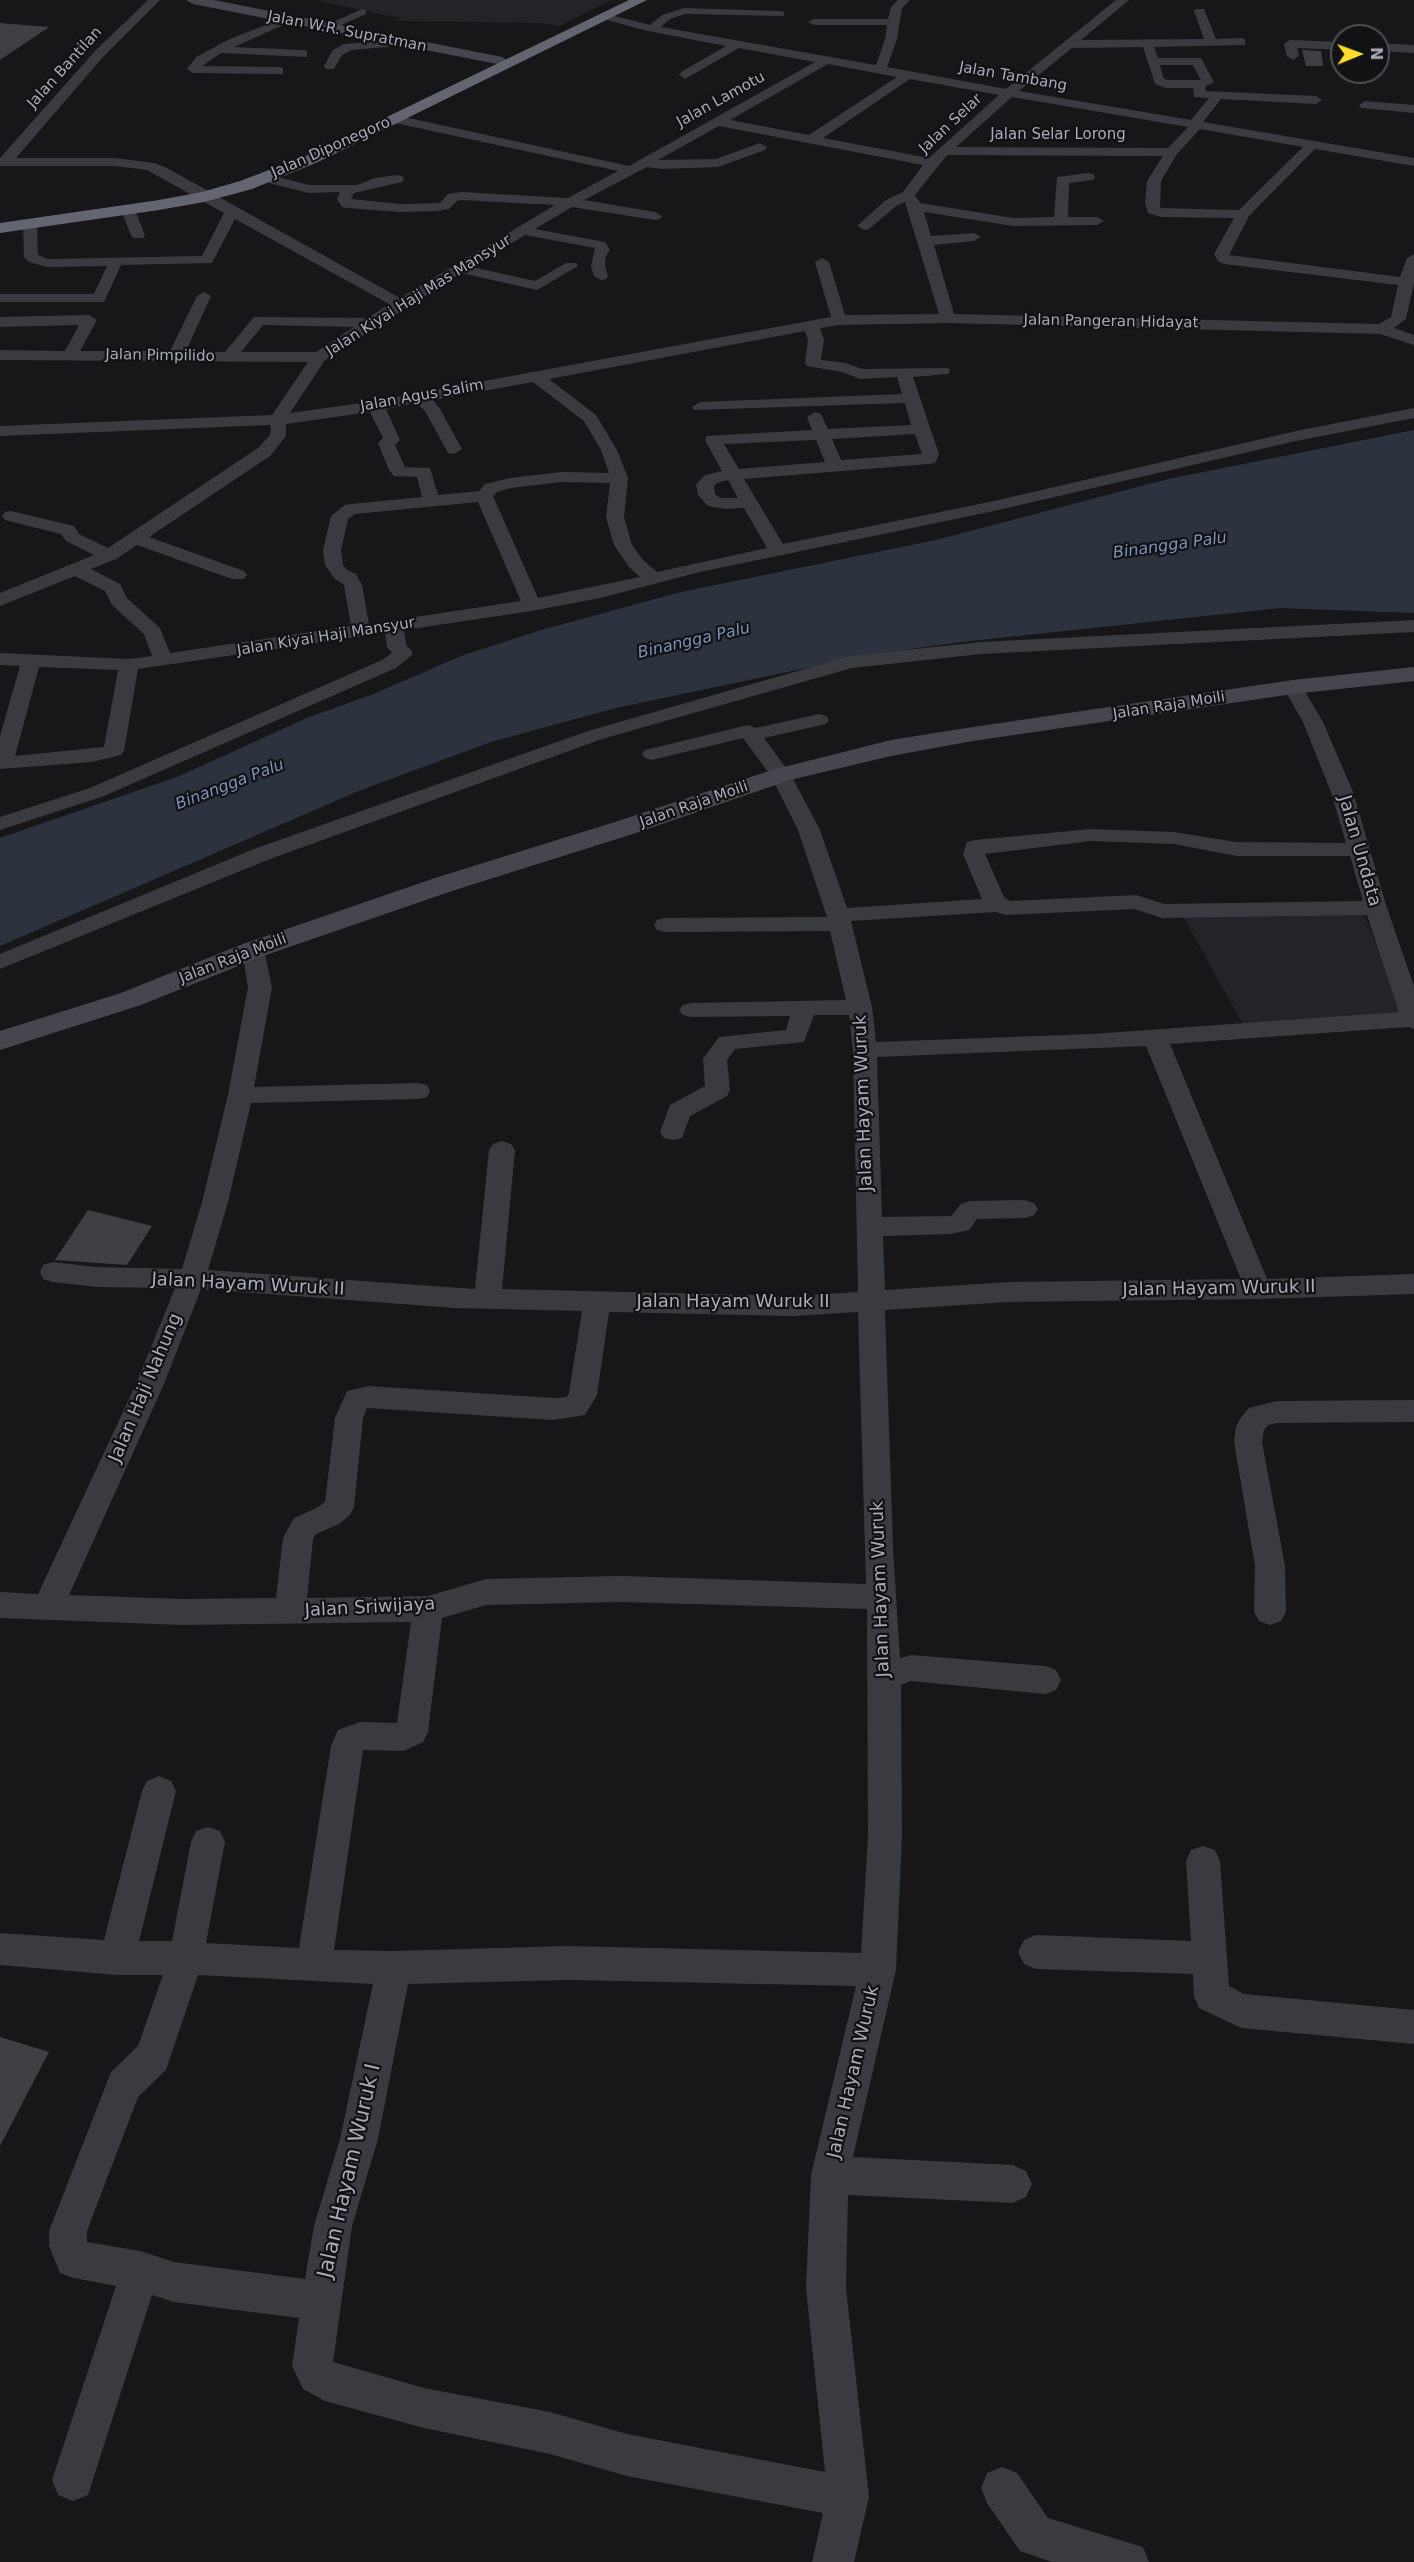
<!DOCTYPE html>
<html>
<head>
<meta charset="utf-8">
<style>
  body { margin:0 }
  #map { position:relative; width:1414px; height:2562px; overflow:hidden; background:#171719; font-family:"DejaVu Sans",sans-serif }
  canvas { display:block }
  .north { position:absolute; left:1330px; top:24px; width:60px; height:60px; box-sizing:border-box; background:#121214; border:2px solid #4e4f56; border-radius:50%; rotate:89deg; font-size:16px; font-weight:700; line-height:24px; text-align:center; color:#a8abba }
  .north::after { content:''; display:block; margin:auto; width:21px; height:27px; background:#ffdb2a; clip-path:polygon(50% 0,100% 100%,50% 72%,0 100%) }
</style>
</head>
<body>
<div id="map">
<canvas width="1414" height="2562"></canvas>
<div class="north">N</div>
</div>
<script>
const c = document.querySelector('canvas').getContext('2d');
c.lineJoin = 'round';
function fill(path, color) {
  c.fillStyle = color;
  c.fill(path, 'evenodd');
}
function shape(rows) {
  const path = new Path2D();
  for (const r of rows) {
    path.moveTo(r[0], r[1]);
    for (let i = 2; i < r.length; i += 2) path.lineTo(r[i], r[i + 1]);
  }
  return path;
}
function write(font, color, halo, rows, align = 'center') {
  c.font = font + ' "DejaVu Sans",sans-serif';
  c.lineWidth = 4.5;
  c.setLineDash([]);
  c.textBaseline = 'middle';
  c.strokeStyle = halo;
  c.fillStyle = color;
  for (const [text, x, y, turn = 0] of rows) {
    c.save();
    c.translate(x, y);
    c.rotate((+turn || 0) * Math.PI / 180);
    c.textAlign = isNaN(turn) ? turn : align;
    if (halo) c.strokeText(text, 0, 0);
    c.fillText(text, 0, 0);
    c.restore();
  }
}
const built = shape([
  [314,0,612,0,559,26,542,23,396,21,400,18],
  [1362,910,1405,1011,1244,1026,1181,913]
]);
const water = shape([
  [1414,430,1414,613,1280,608,961,642,868,655,616,708,491,742,361,790,0,946,0,838,177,777,309,717,371,695,461,656,538,631,681,592,936,540,1168,479]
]);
const building = shape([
  [0,23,49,27,0,60],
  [1302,50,1321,51,1323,66,1306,66],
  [88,1210,152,1226,127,1265,55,1260],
  [0,2037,49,2052,0,2146]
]);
const street = shape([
  [148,0,160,0,103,57,16,158,115,158,154,163,167,168,400,298,555,205,461,200,457,201,449,209,438,211,401,212,347,208,342,207,337,199,340,192,309,193,261,181,259,178,261,175,266,174,309,185,357,185,375,178,397,175,402,176,404,179,402,182,354,193,351,199,401,204,440,203,448,194,461,192,568,198,618,171,395,123,389,119,395,115,629,166,815,62,739,48,685,79,679,75,681,72,726,46,648,31,603,19,603,15,607,14,650,25,662,15,684,8,780,11,784,12,784,16,685,14,670,19,661,27,876,65,885,39,887,25,814,25,808,22,814,19,888,19,891,7,898,0,910,0,902,8,897,39,887,67,1006,89,1116,0,1129,0,1081,40,1204,39,1194,11,1196,9,1204,9,1216,39,1241,38,1245,39,1245,45,1154,47,1158,58,1201,58,1214,82,1206,86,1205,91,1316,96,1322,100,1316,104,1221,99,1203,122,1414,158,1414,166,1315,149,1249,216,1229,255,1400,277,1407,258,1414,254,1414,283,1406,319,1394,328,1414,335,1414,345,1380,334,948,323,839,325,820,328,824,340,821,360,846,363,862,369,948,368,950,371,948,374,913,377,939,454,937,459,935,463,929,464,744,479,783,544,994,501,1296,431,1414,408,1414,418,1296,441,994,511,700,572,600,598,532,611,404,630,406,645,412,651,412,655,396,668,104,796,0,830,0,817,90,788,382,660,392,653,387,647,385,633,138,669,124,751,121,755,92,762,0,769,0,736,20,666,0,665,0,653,129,659,152,656,144,634,112,605,105,591,75,576,0,606,0,593,94,555,66,541,61,534,5,520,2,516,5,512,11,511,74,526,79,534,108,548,258,448,270,435,271,429,270,425,0,436,0,426,272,415,308,362,0,360,0,350,65,351,79,325,0,327,0,317,89,315,97,320,80,351,170,351,197,296,204,292,211,296,186,351,225,352,254,317,368,318,389,304,235,219,212,263,121,265,104,302,0,302,0,294,94,294,107,266,47,267,29,262,24,257,23,224,25,221,30,220,37,224,38,255,48,259,202,256,224,213,147,170,115,166,0,166,0,158,95,51,148,0],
  [1143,47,1155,84,1166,88,1193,88,1194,97,1209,98,1191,120,1019,91,1072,48,1143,47],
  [828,64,897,77,809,135,730,120,828,64],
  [1160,65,1193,65,1201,80,1168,80,1164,79,1160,65],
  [910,79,999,95,929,158,823,138,910,79],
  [1012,97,1188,127,1168,148,956,147,1012,97],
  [719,126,923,165,903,192,886,200,857,226,864,230,869,229,896,206,905,202,939,314,845,315,829,262,822,258,815,262,831,317,376,401,290,413,325,360,461,273,537,290,578,266,576,263,566,263,535,281,472,267,525,235,595,248,591,266,594,276,601,280,606,279,608,276,605,266,606,256,610,250,605,242,535,229,572,207,655,220,660,219,662,216,655,212,584,200,647,167,662,169,718,167,765,150,767,147,760,143,716,159,658,160,719,126],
  [1200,129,1303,147,1239,210,1160,208,1161,181,1177,154,1200,129],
  [947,155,1163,156,1147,181,1145,203,1148,213,1161,217,1234,218,1214,254,1218,261,1224,264,1398,285,1391,317,1379,324,954,314,934,245,974,241,981,237,974,233,931,236,924,212,1013,226,1097,225,1104,221,1097,217,1068,217,1069,183,1093,180,1095,177,1093,174,1088,173,1057,177,1054,217,1013,218,920,203,915,195,947,155],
  [263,325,354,327,316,352,241,352,263,325],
  [805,331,808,340,805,363,807,366,842,372,860,379,897,377,902,394,700,402,692,407,694,410,905,403,911,425,828,429,821,414,815,412,807,417,812,430,707,436,705,440,722,471,705,475,699,481,696,485,698,495,708,506,725,509,744,508,767,548,657,572,642,559,632,545,624,517,628,478,617,450,596,415,549,379,805,331],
  [533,382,584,421,601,450,609,473,561,472,510,478,485,484,479,491,438,495,430,468,405,467,395,445,400,440,386,409,417,403,425,411,448,453,454,454,462,449,440,409,433,400,533,382],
  [370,412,383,438,378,443,389,470,394,476,417,477,422,497,351,504,345,505,331,516,323,550,325,565,334,578,344,585,351,626,170,653,160,628,127,598,120,584,91,569,116,559,137,545,232,579,244,579,247,575,244,571,149,537,270,456,286,436,286,424,370,412],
  [915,434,922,454,841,460,832,439,915,434],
  [816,440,825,462,739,469,724,444,816,440],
  [728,480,738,498,720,498,715,494,714,486,717,483,728,480],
  [561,482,610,483,606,517,614,545,629,567,640,577,538,598,493,496,497,492,511,488,561,482],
  [478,502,521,601,369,624,362,585,356,574,347,570,343,565,341,550,348,519,355,514,478,502],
  [39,667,118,670,104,747,15,756,39,667],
  [362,9,366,10,366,14,330,30,326,31,320,28,362,9],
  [286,17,290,18,290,22,234,47,303,50,307,51,307,57,221,53,202,66,279,67,283,68,283,74,193,73,187,69,196,57,230,39,286,17],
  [390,37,396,41,388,47,351,50,342,55,334,69,326,69,324,66,333,50,344,44,381,41,390,37],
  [1290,40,1342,42,1342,50,1297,48,1299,56,1293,60,1287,56,1284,44,1290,40],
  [1378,43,1414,45,1414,53,1378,51,1378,43],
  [1365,101,1414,105,1414,113,1361,108,1359,105,1365,101],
  [128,206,135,210,145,235,143,238,133,238,131,235,121,210,128,206],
  [1414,620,1414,632,981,654,852,668,602,739,270,859,0,969,0,954,254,849,588,731,850,656,981,642,1414,620],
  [1293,681,1300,683,1323,722,1353,792,1387,908,1414,986,1414,1029,1408,1027,1170,1044,1267,1279,1414,1274,1414,1294,1258,1299,1008,1302,885,1310,893,1548,900,1658,911,1655,1045,1666,1056,1670,1061,1680,1056,1690,1045,1694,911,1681,901,1685,902,1836,896,1970,853,2157,1013,2165,1026,2171,1032,2184,1026,2197,1013,2203,848,2195,846,2288,869,2497,854,2562,812,2562,823,2513,627,2476,550,2454,424,2428,325,2401,303,2389,292,2366,299,2318,174,2302,152,2295,88,2495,73,2501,58,2495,52,2480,116,2286,74,2278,60,2273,49,2246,49,2231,111,2072,138,2046,163,1975,117,1975,0,1965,0,1933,104,1940,142,1791,147,1781,159,1776,171,1781,176,1791,139,1941,172,1941,191,1842,196,1831,208,1827,220,1831,225,1842,206,1943,299,1948,331,1746,338,1730,360,1722,397,1723,411,1622,182,1625,0,1618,0,1592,38,1594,136,1384,175,1288,96,1287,53,1282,43,1279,40,1272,43,1265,53,1262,96,1267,182,1269,202,1202,228,1095,248,987,242,950,245,945,253,943,261,945,264,950,272,987,254,1087,418,1083,427,1085,430,1091,427,1097,418,1099,251,1103,228,1202,208,1270,475,1289,489,1150,493,1144,502,1141,511,1144,515,1150,502,1289,792,1296,858,1292,853,1050,849,1015,814,1015,804,1042,735,1049,727,1060,730,1090,727,1096,690,1116,682,1138,673,1140,664,1138,660,1132,670,1105,705,1086,703,1059,719,1037,786,1030,790,1016,691,1017,683,1015,679,1010,683,1005,691,1003,846,1000,830,931,665,932,657,930,654,925,657,920,665,918,827,917,798,830,771,776,743,738,652,760,645,758,642,754,645,750,748,725,756,728,819,714,826,716,829,720,826,724,764,738,791,775,820,830,847,908,982,899,963,854,967,842,975,840,1091,829,1174,832,1236,842,1346,843,1331,792,1303,722,1283,687,1286,683,1293,681],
  [1091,841,1174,844,1236,856,1350,856,1363,901,1164,904,1136,895,1010,901,1004,897,985,854,1091,841],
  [1134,909,1162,918,1367,915,1399,1012,1092,1034,876,1042,872,1007,851,921,996,912,1006,915,1134,909],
  [1146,1046,1241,1279,1008,1282,885,1290,883,1236,951,1234,969,1230,977,1219,1025,1218,1034,1215,1038,1209,1034,1203,1025,1200,970,1201,961,1204,951,1216,882,1217,877,1057,1146,1046],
  [201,1289,455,1308,582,1311,569,1393,567,1397,553,1398,369,1386,347,1391,335,1418,325,1502,317,1508,294,1518,283,1538,276,1598,182,1599,69,1595,164,1384,201,1289],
  [609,1312,792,1316,858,1312,866,1584,621,1576,486,1579,428,1596,307,1598,313,1539,316,1534,339,1524,350,1515,354,1507,363,1418,367,1408,553,1420,585,1415,597,1395,609,1312],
  [621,1602,867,1609,868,1836,861,1953,568,1946,394,1951,334,1950,363,1750,404,1751,423,1742,428,1732,442,1618,486,1605,621,1602],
  [198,1975,373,1984,340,2139,314,2226,305,2279,174,2262,140,2251,87,2242,87,2231,138,2097,166,2070,198,1975],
  [568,1980,856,1986,811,2175,806,2288,825,2472,627,2434,550,2412,424,2388,333,2362,352,2226,378,2139,408,1984,568,1980],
  [1414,1400,1414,1422,1277,1423,1268,1425,1264,1430,1262,1442,1285,1566,1286,1612,1281,1621,1270,1625,1259,1621,1254,1612,1255,1566,1234,1442,1236,1427,1240,1419,1249,1408,1277,1401,1414,1400],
  [1203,1846,1215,1850,1220,1861,1229,1986,1244,1994,1414,2010,1414,2044,1241,2028,1199,2008,1194,1996,1193,1974,1036,1969,1024,1964,1018,1952,1024,1940,1036,1935,1191,1941,1186,1861,1191,1850,1203,1846],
  [1002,2467,1017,2473,1048,2518,1143,2547,1149,2562,1052,2562,1020,2551,987,2503,981,2488,987,2473,1002,2467]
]);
const secondary = shape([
  [186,0,214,0,502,57,509,61,502,65,193,4,186,0],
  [1414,667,1414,681,1293,694,973,741,891,756,790,780,636,833,455,890,263,956,141,1005,0,1050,0,1031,121,993,243,944,435,878,618,821,772,770,891,740,973,727,1293,680,1414,667]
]);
const highway = shape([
  [629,0,647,0,318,162,252,189,204,202,159,210,0,233,0,223,159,200,202,192,240,181,306,156,629,0]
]);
const farStreetnames = [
  ["Jalan W.R. Supratman",347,32,11],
  ["Jalan Bantilan",65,68,-48],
  ["Jalan Tambang",1013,77,10],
  ["Jalan Lamotu",721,100,-29],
  ["Jalan Selar",951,124,-43],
  ["Jalan Selar Lorong",1058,135],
  ["Jalan Diponegoro",331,148,-24],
  ["Jalan Kiyai Haji Mas Mansyur",419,296,-32],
  ["Jalan Pangeran Hidayat",1111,322,1],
  ["Jalan Pimpilido",160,356,1],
  ["Jalan Agus Salim",422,396,-10],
  ["Jalan Kiyai Haji Mansyur",326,637,-9],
  ["Jalan Raja Moili",1169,706,-9],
  ["Jalan Raja Moili",694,805,-19],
  ["Jalan Raja Moili",233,959,-21]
];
const farWaternames = [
  ["Binangga Palu",1170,546,-8],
  ["Binangga Palu",694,641,-13],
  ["Binangga Palu",230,785,-21]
];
const streetNames = [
  ["Jalan Undata",1359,851,74],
  ["Jalan Hayam Wuruk",864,1103,-92],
  ["Jalan Hayam Wuruk II",248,1285,3],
  ["Jalan Hayam Wuruk II",1219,1289,-1],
  ["Jalan Hayam Wuruk II",733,1302],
  ["Jalan Haji Nahung",146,1388,-67],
  ["Jalan Hayam Wuruk",881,1589,-92],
  ["Jalan Sriwijaya",370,1608,-3],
  ["Jalan Hayam Wuruk",854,2072,-77]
];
const nearStreetnames = [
  ["Jalan Hayam Wuruk I",350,2171,-77]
];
fill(built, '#242327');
fill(water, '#2c333f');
fill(building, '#3f3f44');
fill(street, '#3a3a41');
fill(secondary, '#46464f');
fill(highway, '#636570');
write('15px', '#a8abba', '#121214', farStreetnames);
write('italic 16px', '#7d92b8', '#121214', farWaternames);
write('18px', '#a8abba', '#121214', streetNames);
write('21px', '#a8abba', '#121214', nearStreetnames);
</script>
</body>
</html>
